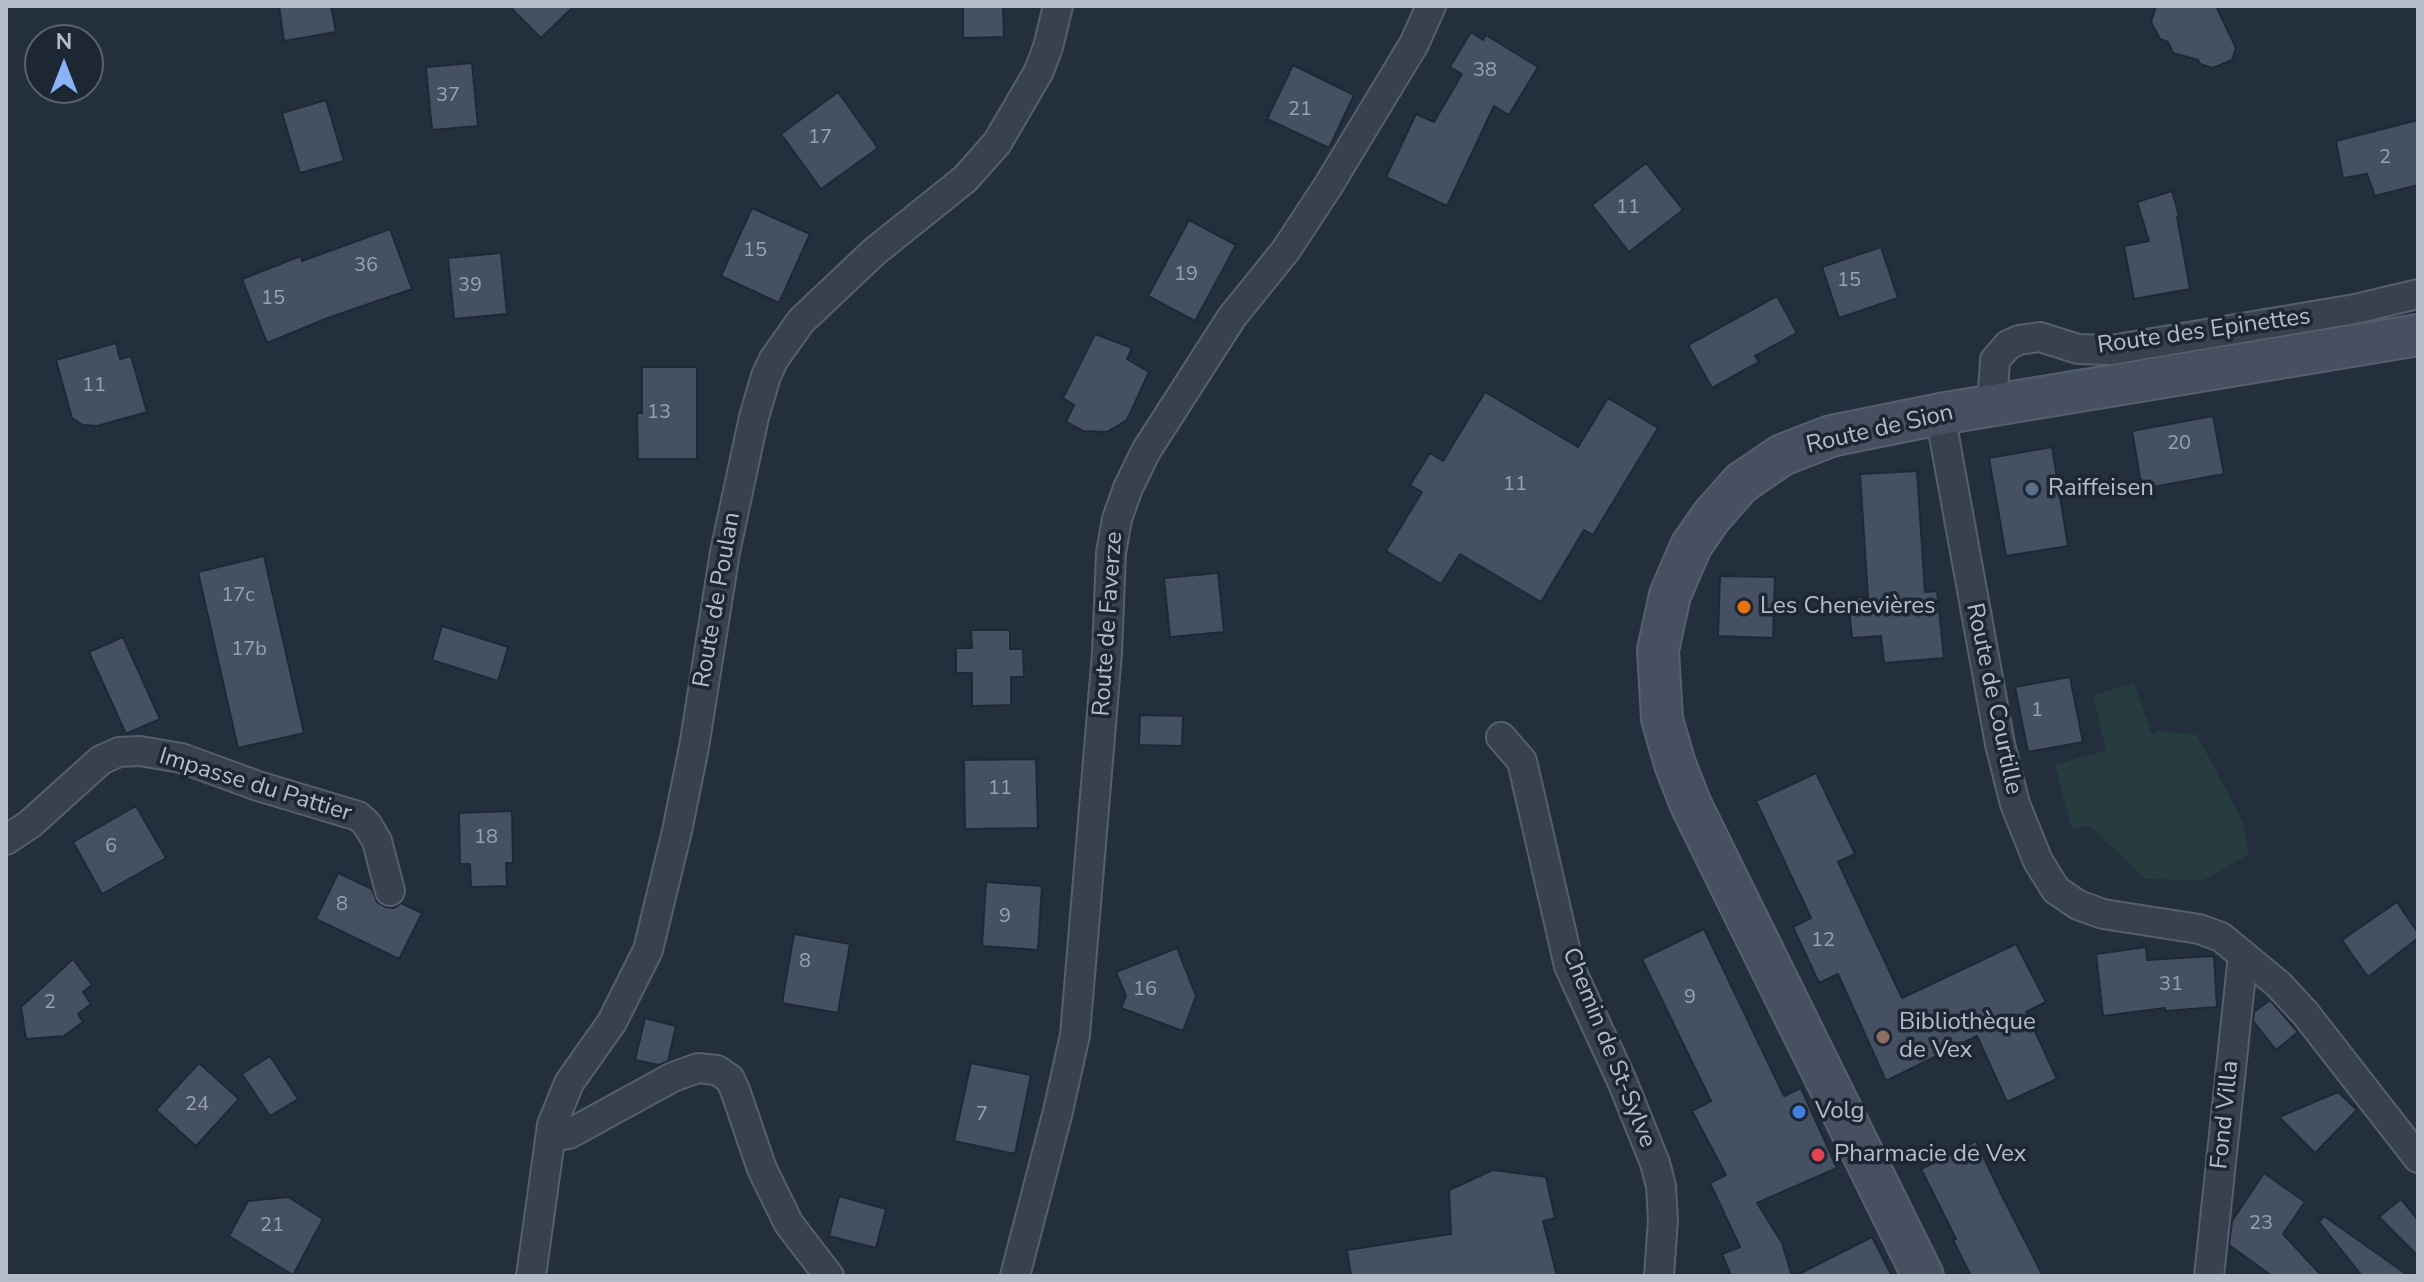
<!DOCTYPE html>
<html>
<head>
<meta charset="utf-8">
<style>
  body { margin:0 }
  #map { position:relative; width:2424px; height:1282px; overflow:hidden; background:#242f3e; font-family:"Nunito Sans",sans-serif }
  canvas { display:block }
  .frame { position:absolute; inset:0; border:8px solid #b4bcc9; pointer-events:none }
  .north { position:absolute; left:24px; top:24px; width:80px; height:80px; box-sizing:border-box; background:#1d2633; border:2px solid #59626f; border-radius:50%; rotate:0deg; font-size:22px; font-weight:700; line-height:32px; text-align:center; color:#b4bcc9 }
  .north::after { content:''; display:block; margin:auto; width:28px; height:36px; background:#8ab4f8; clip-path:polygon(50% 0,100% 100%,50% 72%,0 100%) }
</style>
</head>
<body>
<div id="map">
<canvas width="2424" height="1282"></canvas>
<div class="frame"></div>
<div class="north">N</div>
</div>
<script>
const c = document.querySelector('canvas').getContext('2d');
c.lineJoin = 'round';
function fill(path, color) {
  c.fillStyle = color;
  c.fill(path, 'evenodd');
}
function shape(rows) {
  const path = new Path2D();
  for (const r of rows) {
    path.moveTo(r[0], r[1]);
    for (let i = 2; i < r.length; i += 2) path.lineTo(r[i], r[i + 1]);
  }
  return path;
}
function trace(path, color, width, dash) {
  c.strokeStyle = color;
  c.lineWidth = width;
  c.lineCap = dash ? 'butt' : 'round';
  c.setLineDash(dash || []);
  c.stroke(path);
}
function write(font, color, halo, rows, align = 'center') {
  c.font = font + ' "Nunito Sans",sans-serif';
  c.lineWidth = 7;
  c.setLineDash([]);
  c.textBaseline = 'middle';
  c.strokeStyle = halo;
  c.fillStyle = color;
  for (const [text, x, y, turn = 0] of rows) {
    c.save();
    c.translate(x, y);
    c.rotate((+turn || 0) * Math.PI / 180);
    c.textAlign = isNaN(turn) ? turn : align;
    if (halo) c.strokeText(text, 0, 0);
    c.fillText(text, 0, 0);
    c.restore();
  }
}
const green = shape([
  [2134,683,2152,735,2160,731,2197,735,2242,820,2249,854,2204,880,2145,879,2090,826,2072,829,2055,765,2106,750,2093,695]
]);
const building = shape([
  [279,6,331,6,336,32,284,41,279,6],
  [509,6,574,6,541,38,509,6],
  [963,6,1003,6,1004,37,963,38,963,6],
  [2156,6,2216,6,2236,48,2232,60,2213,68,2200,64,2198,60,2173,53,2168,42,2160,39,2151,22,2156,6],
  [1471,32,1483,40,1486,35,1538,67,1509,115,1494,106,1447,206,1386,177,1416,114,1434,122,1462,74,1450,67,1471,32],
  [472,63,478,126,432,130,426,67,472,63],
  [1293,65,1354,95,1329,148,1267,119,1293,65],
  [838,92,878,148,821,189,781,134,838,92],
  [326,100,344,161,300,173,282,113,326,100],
  [2418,120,2418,185,2375,196,2367,174,2343,178,2336,141,2418,120],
  [1646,163,1683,210,1629,252,1592,205,1646,163],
  [2172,191,2179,216,2177,217,2190,289,2134,299,2124,246,2149,241,2137,202,2172,191],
  [752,208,810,234,779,303,721,276,752,208],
  [1189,220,1236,245,1195,321,1148,296,1189,220],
  [390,229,412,289,325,319,267,343,242,279,301,256,302,261,390,229],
  [1881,247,1898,298,1839,318,1822,267,1881,247],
  [501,253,507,314,454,319,448,258,501,253],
  [1777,296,1797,333,1755,356,1759,362,1712,388,1688,345,1777,296],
  [1095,334,1132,348,1127,359,1149,372,1127,420,1107,432,1083,431,1066,422,1074,405,1063,398,1095,334],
  [116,343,120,359,131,356,147,412,97,426,83,425,72,418,56,360,116,343],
  [642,367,697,367,697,459,638,459,637,413,642,413,642,367],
  [1485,392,1578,447,1608,398,1658,428,1593,535,1584,530,1541,602,1460,554,1441,584,1386,551,1422,492,1410,485,1430,453,1443,461,1485,392],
  [2213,416,2224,474,2142,489,2132,431,2213,416],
  [2052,447,2068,546,2006,556,1989,458,2052,447],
  [1917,471,1925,592,1937,591,1944,658,1884,663,1881,636,1852,638,1848,598,1868,597,1860,474,1917,471],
  [264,556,304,733,238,748,198,572,264,556],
  [1218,573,1224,632,1170,637,1164,578,1218,573],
  [1720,576,1775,577,1773,638,1718,636,1720,576],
  [442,626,508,647,498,681,432,660,442,626],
  [971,630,1010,630,1010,649,1023,649,1024,677,1011,677,1011,705,972,706,972,673,956,673,956,648,972,648,971,630],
  [123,637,160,719,126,734,89,652,123,637],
  [2070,677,2083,742,2028,752,2015,687,2070,677],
  [1140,715,1183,716,1182,746,1139,745,1140,715],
  [1036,759,1038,828,965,829,964,760,1036,759],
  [1816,773,1855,854,1838,862,1902,998,2016,944,2046,1002,2026,1012,2057,1079,2007,1102,1977,1036,1886,1081,1838,974,1819,983,1793,927,1811,918,1756,801,1816,773],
  [136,806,166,858,102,894,73,842,136,806],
  [512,811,513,863,506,863,507,886,471,887,470,864,460,864,459,813,512,811],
  [338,873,372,889,377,902,385,907,394,908,401,903,422,913,399,959,316,919,338,873],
  [986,882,1042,886,1038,950,982,946,986,882],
  [2397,902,2418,933,2418,938,2368,977,2342,940,2397,902],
  [1704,929,1784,1096,1801,1088,1837,1168,1757,1203,1782,1243,1792,1276,1731,1276,1722,1254,1740,1247,1710,1183,1726,1175,1692,1111,1711,1101,1642,959,1704,929],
  [794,934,850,944,838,1013,782,1003,794,934],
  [2146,947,2147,960,2214,956,2217,1007,2165,1011,2165,1008,2103,1016,2096,954,2146,947],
  [1177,948,1196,996,1183,1031,1121,1008,1126,996,1116,972,1177,948],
  [73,959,92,985,83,992,91,1004,78,1014,83,1022,64,1036,26,1039,21,1007,73,959],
  [2270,1000,2298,1032,2276,1050,2253,1021,2254,1012,2270,1000],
  [645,1018,676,1026,668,1061,659,1065,635,1060,645,1018],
  [270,1056,298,1099,270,1116,242,1074,270,1056],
  [199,1063,239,1099,196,1146,156,1110,199,1063],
  [971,1063,1031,1075,1015,1154,954,1141,971,1063],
  [2338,1092,2357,1110,2315,1153,2279,1117,2338,1092],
  [1976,1141,2001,1194,2043,1276,1971,1276,1953,1240,1956,1239,1921,1169,1976,1141],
  [1493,1170,1546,1177,1555,1218,1543,1221,1557,1276,1351,1276,1347,1250,1451,1234,1449,1190,1493,1170],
  [2264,1173,2305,1202,2283,1234,2322,1276,2272,1276,2229,1245,2232,1221,2264,1173],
  [839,1196,886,1209,876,1248,829,1236,839,1196],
  [288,1197,323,1219,293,1275,229,1236,248,1201,288,1197],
  [2401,1199,2418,1220,2418,1256,2379,1217,2401,1199],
  [2324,1216,2409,1276,2362,1276,2319,1222,2324,1216],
  [1872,1237,1892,1276,1795,1276,1872,1237]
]);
const minor = shape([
  [1992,406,1995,360,2008,345,2019,340,2040,337,2078,349,2111,350,2355,309,2418,294],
  [1940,414,2000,744,2015,804,2038,861,2056,890,2078,905,2103,914,2199,929,2221,937,2278,984,2305,1013,2418,1158],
  [1501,737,1522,761,1569,966,1622,1081,1655,1163,1661,1186,1663,1220,1659,1276],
  [6,840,30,824,101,760,119,752,140,751,181,758,258,786,358,816,366,823,377,841,390,891],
  [551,1137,569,1134,673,1077,698,1068,717,1070,730,1079,735,1090,762,1169,789,1224,829,1276],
  [531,1276,552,1125,569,1083,612,1022,648,950,677,831,694,747,725,552,754,417,766,376,774,359,801,321,874,252,965,179,997,143,1039,71,1048,47,1058,6],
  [1015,1276,1058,1111,1075,1035,1107,653,1111,553,1117,519,1128,488,1146,451,1232,317,1286,250,1328,186,1414,44,1431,6],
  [2209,1276,2243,955]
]);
const secondary = shape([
  [1923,1276,1691,805,1675,764,1662,719,1658,650,1670,595,1691,546,1711,517,1741,483,1782,455,1831,436,1940,414,2418,335]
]);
const markers = [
  [2032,489,8,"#5c6f8a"],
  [1744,607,8,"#e8710a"],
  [1883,1037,8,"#8d6e63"],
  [1799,1112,8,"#3f7fe0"],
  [1818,1155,8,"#e0444e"]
];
const numberNames = [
  ["38",1485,71],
  ["37",448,96],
  ["21",1300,110],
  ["17",820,138],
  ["2",2385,158],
  ["11",1628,208],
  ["15",755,251],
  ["36",366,266],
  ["19",1186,275],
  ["15",1849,281],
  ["39",470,286],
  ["15",273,299],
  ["11",94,386],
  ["13",659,413],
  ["20",2179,444],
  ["11",1515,485],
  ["17c",238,596],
  ["17b",249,650],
  ["1",2037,711],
  ["11",1000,789],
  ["18",486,838],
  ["6",111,847],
  ["8",342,905],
  ["9",1005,917],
  ["12",1823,941],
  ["8",805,962],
  ["31",2171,985],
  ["16",1145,990],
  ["9",1690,998],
  ["2",50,1003],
  ["24",197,1105],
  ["7",982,1115],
  ["23",2261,1224],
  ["21",272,1226]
];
const streetNames = [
  ["Route des Epinettes",2204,332,-8],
  ["Route de Sion",1880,430,-13],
  ["Route de Poulan",718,600,-80],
  ["Route de Faverze",1109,624,-86],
  ["Route de Courtille",1993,699,78],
  ["Impasse du Pattier",255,786,17],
  ["Chemin de St-Sylve",1608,1048,68],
  ["Fond Villa",2226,1115,-84]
];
const poiNames = [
  ["Raiffeisen",2048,489],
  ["Les Chenevières",1760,607],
  ["Bibliothèque",1899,1023],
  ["de Vex",1899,1051],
  ["Volg",1815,1112],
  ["Pharmacie de Vex",1834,1155]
];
fill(green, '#263c3f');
fill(building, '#455162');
trace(building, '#1f2835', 2);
trace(minor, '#565f6c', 32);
trace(secondary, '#565f6c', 44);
trace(minor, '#38414e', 28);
trace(secondary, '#465061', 40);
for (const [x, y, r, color] of markers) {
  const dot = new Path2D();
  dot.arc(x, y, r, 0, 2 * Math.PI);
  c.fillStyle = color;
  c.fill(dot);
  trace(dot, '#1d2633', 3);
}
write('20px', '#98a1af', null, numberNames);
write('24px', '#b4bcc9', '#1d2633', streetNames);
write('24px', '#b4bcc9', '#1d2633', poiNames, 'left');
</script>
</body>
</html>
